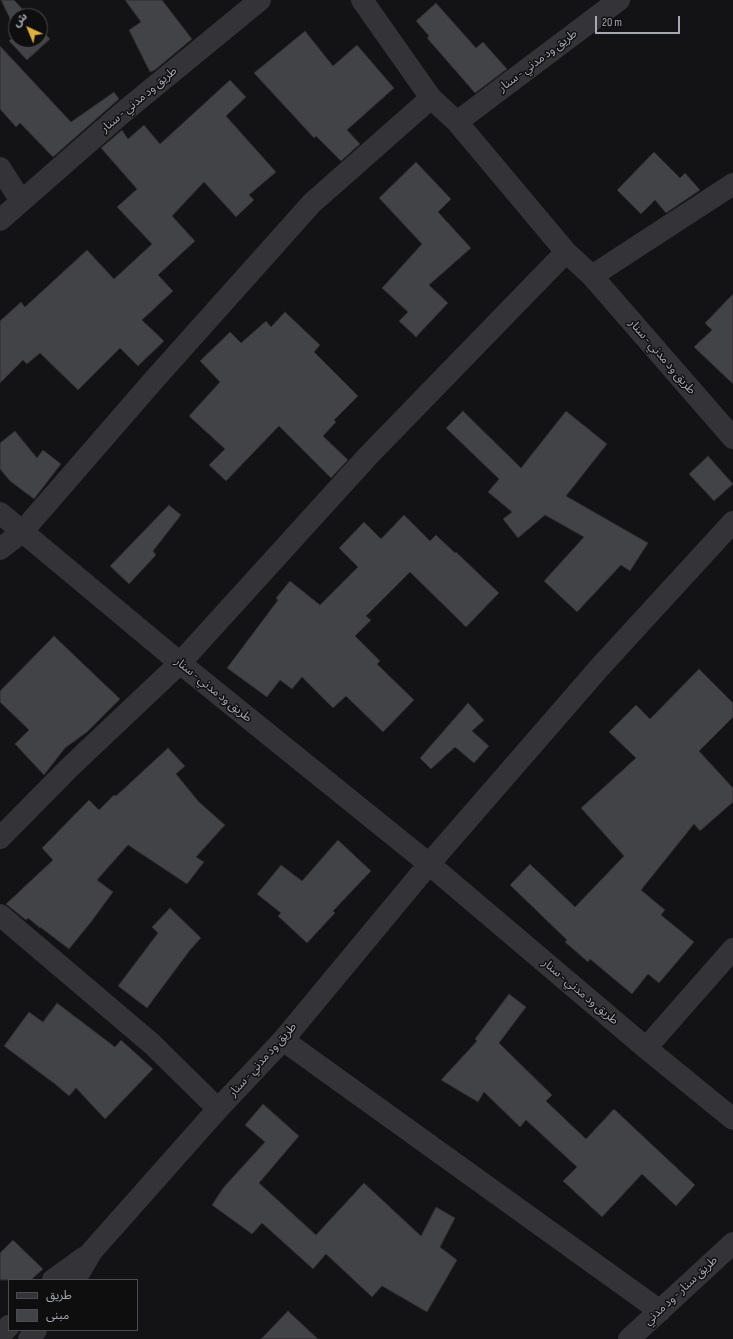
<!DOCTYPE html>
<html>
<head>
<meta charset="utf-8">
<style>
  body { margin:0 }
  #map { position:relative; width:733px; height:1339px; overflow:hidden; background:#131214; font-family:"Sofia Sans Condensed","Noto Sans Arabic",sans-serif }
  canvas { display:block }
  .legend { position:absolute; left:8px; top:1279px; width:130px; height:52px; box-sizing:border-box; background:#0e0e0f; border:1px solid #4b4c51; margin:0; padding:5px 7px; list-style:none; font-size:12px; color:#a6a9b3 }
  .legend li { display:flex; align-items:center; gap:8px; height:20px }
  .legend b { width:20px; border:1px solid #4b4c51 }
  .north { position:absolute; left:8px; top:8px; width:40px; height:40px; box-sizing:border-box; background:#0e0e0f; border:1px solid #4b4c51; border-radius:50%; rotate:316deg; font-size:11px; font-weight:700; line-height:16px; text-align:center; color:#a6a9b3 }
  .north::after { content:''; display:block; margin:auto; width:14px; height:18px; background:#ddb041; clip-path:polygon(50% 0,100% 100%,50% 72%,0 100%) }
  .scale { position:absolute; left:595px; top:16px; width:85px; height:18px; box-sizing:border-box; border:2px solid #a6a9b3; border-top:0; padding-left:5px; font-size:12px; line-height:14px; white-space:nowrap; color:#a6a9b3; -webkit-text-stroke:3px #0e0e0f; paint-order:stroke }
</style>
</head>
<body>
<div id="map">
<canvas width="733" height="1339"></canvas>
<ul class="legend">
<li><b style="height:5px;background:#343438"></b>طريق</li>
<li><b style="height:11px;background:#424347"></b>مبنى</li>
</ul>
<div class="north">ش</div>
<div class="scale">20 m</div>
</div>
<script>
const c = document.querySelector('canvas').getContext('2d');
c.lineJoin = 'round';
function fill(path, color) {
  c.fillStyle = color;
  c.fill(path, 'evenodd');
}
function shape(rows) {
  const path = new Path2D();
  for (const r of rows) {
    path.moveTo(r[0], r[1]);
    for (let i = 2; i < r.length; i += 2) path.lineTo(r[i], r[i + 1]);
  }
  return path;
}
function trace(path, color, width, dash) {
  c.strokeStyle = color;
  c.lineWidth = width;
  c.lineCap = dash ? 'butt' : 'round';
  c.setLineDash(dash || []);
  c.stroke(path);
}
function write(font, color, halo, rows, align = 'center') {
  c.font = font + ' "Sofia Sans Condensed","Noto Sans Arabic",sans-serif';
  c.lineWidth = 3;
  c.setLineDash([]);
  c.textBaseline = 'middle';
  c.strokeStyle = halo;
  c.fillStyle = color;
  for (const [text, x, y, turn = 0] of rows) {
    c.save();
    c.translate(x, y);
    c.rotate((+turn || 0) * Math.PI / 180);
    c.textAlign = isNaN(turn) ? turn : align;
    if (halo) c.strokeText(text, 0, 0);
    c.fillText(text, 0, 0);
    c.restore();
  }
}
const building = shape([
  [1,0,14,0,29,16,16,16,16,31,1,0],
  [125,0,162,0,192,39,155,70,150,72,129,30,141,22,125,0],
  [436,3,476,48,483,42,507,69,475,93,427,38,429,36,416,21,436,3],
  [40,28,50,39,27,60,9,41,16,35,16,40,40,40,40,28],
  [305,31,333,66,357,45,394,88,347,130,360,144,341,161,316,136,314,138,254,73,305,31],
  [0,46,71,122,114,92,119,99,53,157,20,123,16,127,0,109,0,46],
  [230,80,246,97,226,116,276,172,249,195,254,200,236,217,204,182,172,216,195,241,158,275,173,291,142,320,164,341,138,366,120,348,78,390,40,353,27,364,23,360,0,383,0,321,21,302,25,307,87,250,114,279,152,244,117,207,137,189,101,148,122,130,128,139,144,125,160,144,230,80],
  [654,152,680,178,685,173,700,190,666,213,655,200,641,214,617,190,654,152],
  [416,162,451,199,438,212,471,248,429,285,448,303,416,337,399,321,408,312,382,288,422,244,379,198,416,162],
  [733,294,733,384,694,347,712,330,705,323,733,294],
  [285,312,320,345,314,352,358,396,334,420,336,422,323,436,348,460,331,478,279,426,226,481,209,465,225,449,189,416,220,382,200,361,230,332,241,343,266,321,271,327,285,312],
  [463,411,521,468,566,411,607,444,566,496,648,543,630,571,621,565,577,612,544,581,584,537,545,515,518,538,503,519,512,512,488,492,499,479,446,428,463,411],
  [15,431,37,458,43,450,61,464,34,499,10,481,0,469,0,443,15,431],
  [708,456,733,484,714,501,689,474,708,456],
  [169,505,181,515,153,551,156,555,129,584,110,566,169,505],
  [404,515,430,541,436,535,455,553,456,552,499,593,466,627,410,572,366,616,371,620,355,636,380,661,377,664,414,700,383,732,346,696,333,708,302,677,292,689,280,680,267,697,227,668,278,600,276,598,290,581,320,605,358,567,339,548,364,522,381,539,404,515],
  [54,636,120,699,87,732,65,748,44,775,15,744,29,730,0,702,0,691,54,636],
  [699,669,733,703,733,717,699,751,733,788,733,802,700,831,694,824,641,890,665,910,661,915,694,942,659,983,648,974,632,994,590,959,588,962,565,942,567,940,510,885,530,864,575,907,624,856,581,808,636,758,609,732,636,705,650,719,699,669],
  [468,703,484,720,472,731,489,746,474,763,455,747,431,769,420,758,468,703],
  [168,748,185,766,176,774,199,802,225,825,196,857,204,862,187,884,128,845,97,880,113,892,91,922,69,949,40,927,40,928,28,918,26,920,6,904,53,860,42,848,89,800,99,810,114,795,116,796,168,748],
  [338,840,371,871,333,911,335,913,307,943,278,916,281,913,257,894,281,865,302,881,338,840],
  [170,908,201,938,190,950,147,1008,118,986,158,933,152,927,170,908],
  [509,994,526,1007,499,1043,552,1095,546,1101,586,1139,614,1109,695,1185,676,1206,642,1174,602,1217,563,1181,577,1167,526,1120,520,1127,484,1092,478,1102,441,1080,477,1041,475,1039,509,994],
  [57,1003,115,1047,121,1040,153,1069,105,1119,76,1088,69,1096,55,1084,4,1046,29,1012,43,1022,57,1003],
  [263,1104,299,1136,259,1183,316,1235,364,1183,421,1236,436,1207,455,1218,440,1247,457,1260,427,1312,382,1286,372,1297,326,1254,313,1269,262,1223,252,1234,212,1205,223,1188,265,1142,245,1125,263,1104],
  [13,1240,43,1269,31,1280,0,1280,0,1253,13,1240],
  [288,1311,318,1339,261,1339,288,1311]
]);
const minor = shape([
  [362,0,431,98,457,122,566,252,592,276,733,438],
  [457,122,619,0],
  [0,168,21,201],
  [0,220,121,114,260,0],
  [592,276,733,184],
  [0,513,180,663,429,864,646,1048,733,1119],
  [0,549,22,532,153,381,312,203,431,98],
  [0,838,70,767,180,663,368,456,566,252],
  [0,915,152,1044,218,1109],
  [283,1040,660,1311],
  [646,1048,733,949],
  [53,1280,85,1257],
  [75,1280,92,1251,218,1109,283,1040,429,864,600,667,733,522],
  [0,1335,9,1326],
  [29,1339,36,1330],
  [629,1339,733,1243]
]);
const streetNames = [
  ["طريق ود مدني - سنار",538,61,-37],
  ["طريق ود مدني - سنار",139,100,-40],
  ["طريق ود مدني - سنار",662,357,49],
  ["طريق ود مدني - سنار",213,690,39],
  ["طريق ود مدني - سنار",580,992,40],
  ["طريق ود مدني - سنار",263,1060,-48],
  ["طريق سنار - ود مدني",681,1291,-43]
];
fill(building, '#424347');
trace(building, '#2d2d30', 1);
trace(minor, '#343438', 22);
write('12px', '#a6a9b3', '#0e0e0f', streetNames);
</script>
</body>
</html>
